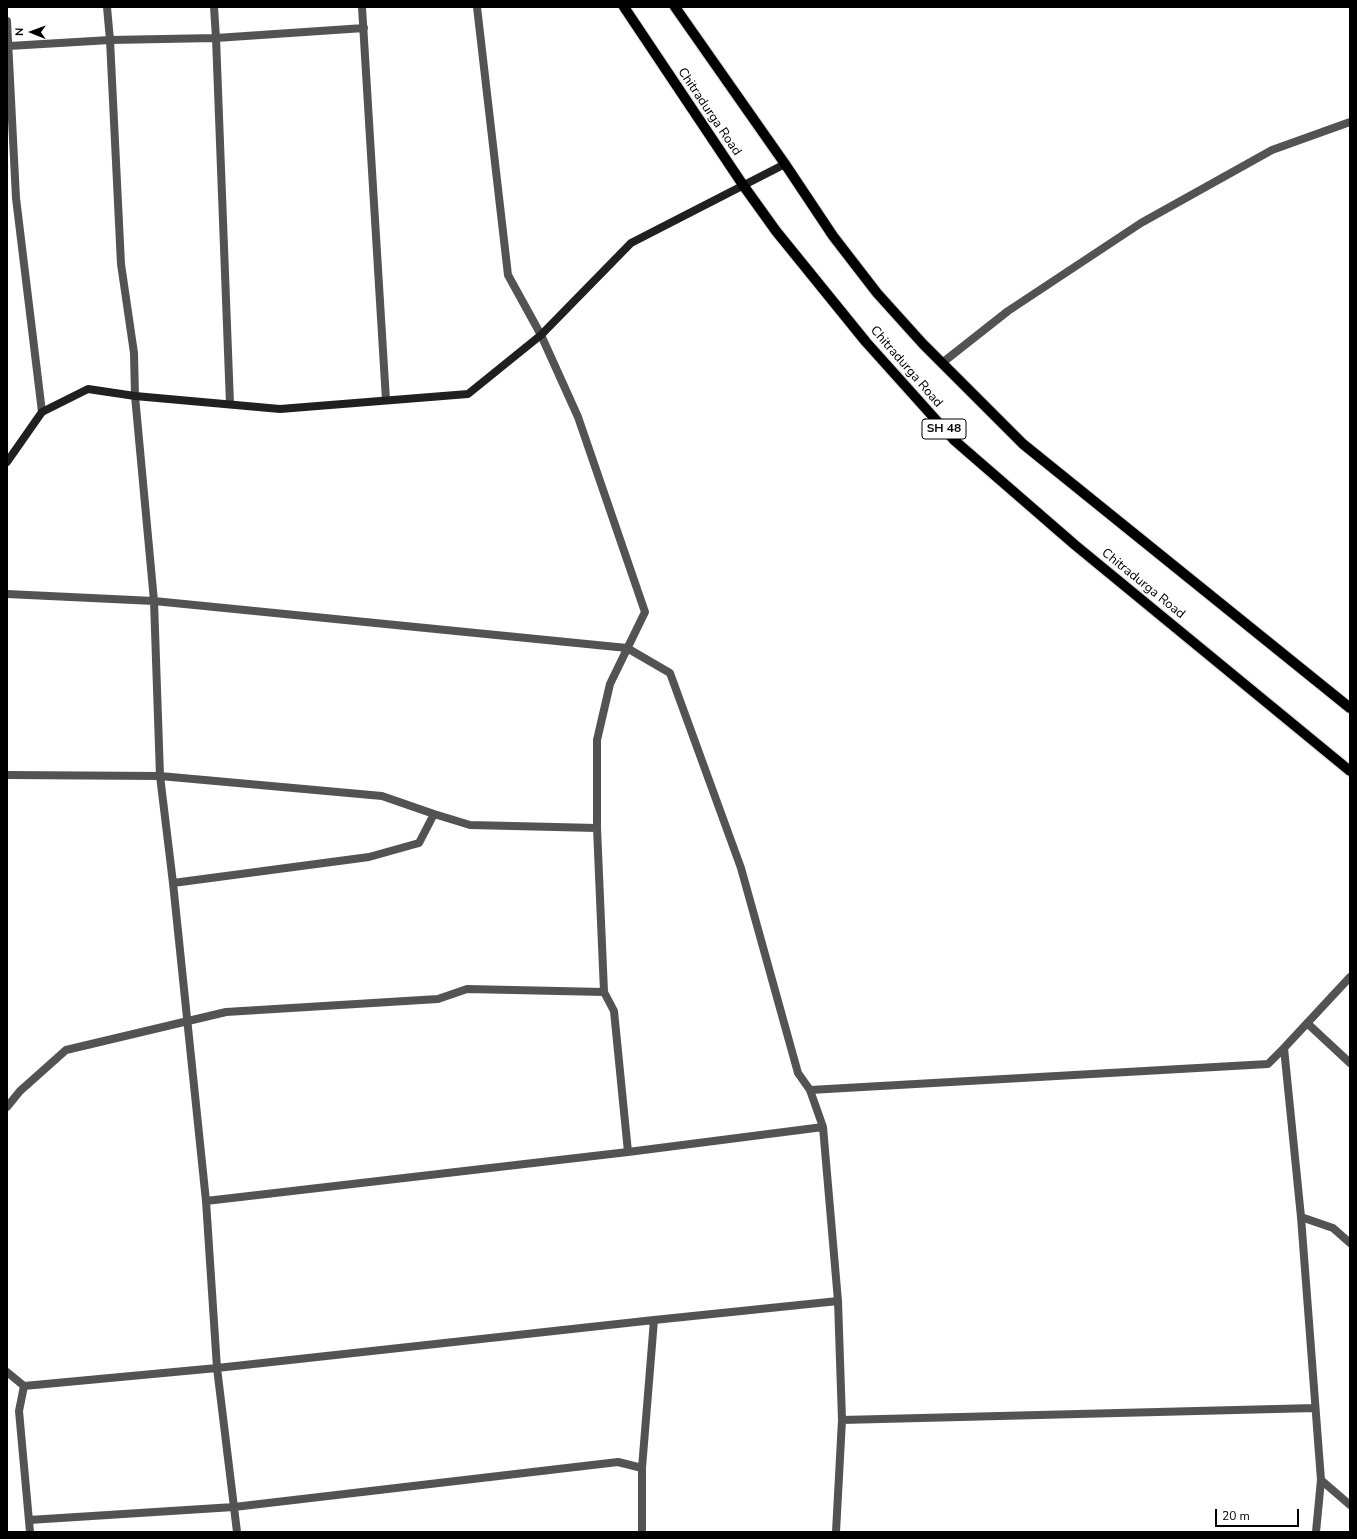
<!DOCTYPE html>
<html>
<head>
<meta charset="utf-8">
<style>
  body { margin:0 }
  #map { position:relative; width:1357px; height:1539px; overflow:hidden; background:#fff; font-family:"Nunito Sans",sans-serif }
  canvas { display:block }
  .frame { position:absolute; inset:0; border:8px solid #000; pointer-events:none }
  .north { position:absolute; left:12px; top:12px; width:40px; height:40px; -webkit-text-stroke:3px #fff; paint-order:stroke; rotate:271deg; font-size:11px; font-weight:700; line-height:16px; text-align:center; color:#000 }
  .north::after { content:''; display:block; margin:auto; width:14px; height:18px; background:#000; clip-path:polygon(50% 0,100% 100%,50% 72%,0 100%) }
  .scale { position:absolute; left:1215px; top:1509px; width:84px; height:18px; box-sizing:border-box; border:2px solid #000; border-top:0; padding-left:5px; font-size:12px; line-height:14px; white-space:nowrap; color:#000; -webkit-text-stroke:3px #fff; paint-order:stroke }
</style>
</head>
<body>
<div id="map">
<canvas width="1357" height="1539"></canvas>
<div class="frame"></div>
<div class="north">N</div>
<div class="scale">20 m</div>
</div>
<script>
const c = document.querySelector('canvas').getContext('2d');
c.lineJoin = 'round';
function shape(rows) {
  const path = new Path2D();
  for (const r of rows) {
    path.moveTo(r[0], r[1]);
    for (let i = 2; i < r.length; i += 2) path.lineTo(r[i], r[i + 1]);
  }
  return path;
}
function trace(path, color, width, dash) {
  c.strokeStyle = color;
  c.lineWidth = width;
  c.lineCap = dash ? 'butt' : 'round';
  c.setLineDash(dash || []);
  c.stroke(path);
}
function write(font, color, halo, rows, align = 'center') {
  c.font = font + ' "Nunito Sans",sans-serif';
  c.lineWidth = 3;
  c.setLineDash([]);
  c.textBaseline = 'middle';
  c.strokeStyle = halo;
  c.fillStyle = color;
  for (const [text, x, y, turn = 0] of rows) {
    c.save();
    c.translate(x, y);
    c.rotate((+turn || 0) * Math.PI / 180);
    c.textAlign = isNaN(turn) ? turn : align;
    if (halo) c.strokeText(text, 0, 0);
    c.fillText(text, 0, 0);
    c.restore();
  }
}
const street = shape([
  [107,7,110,40,121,264,134,353,135,396,154,601,160,776,173,883,206,1201,217,1368,237,1532],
  [214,7,216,38,230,404],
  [362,7,386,400],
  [477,7,508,275,541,335,578,417,645,612,610,684,597,740,597,828],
  [7,21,16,198,42,412],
  [9,46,110,40,216,38,364,28],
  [942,363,1008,311,1141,223,1272,150,1350,122],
  [7,594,154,601,627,648,670,673,741,868,798,1073,810,1090,823,1127,838,1301,842,1420,836,1532],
  [7,775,160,776,382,796,434,814,470,825,597,828,604,992,614,1011,628,1152],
  [173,883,369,857,419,843,434,814],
  [1307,1023,1350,1063],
  [810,1090,1268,1064,1284,1048],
  [7,1107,20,1091,66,1050,226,1012,438,999,467,989,604,992],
  [206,1201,628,1152,823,1127],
  [1301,1217,1333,1228,1350,1243],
  [7,1372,24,1386,217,1368,654,1320,838,1301],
  [24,1386,19,1411,30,1532],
  [842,1420,1315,1408],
  [1321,1480,1350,1505],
  [29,1520,234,1507,618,1462,642,1468],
  [642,1532,642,1468,654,1320],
  [1316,1532,1321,1480,1301,1217,1284,1048,1350,977]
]);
const secondary = shape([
  [7,462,42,412,88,389,135,396,280,409,468,394,541,335,631,243,785,164]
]);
const primary = shape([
  [624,7,743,185,776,231,866,342,954,440,1075,545,1350,771],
  [675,7,785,164,833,236,877,293,923,344,1023,444,1350,708]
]);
const shields = [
  [944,429,44]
];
const shieldNames = [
  ["SH 48",944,429]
];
const streetNames = [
  ["Chitradurga Road",709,112,56],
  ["Chitradurga Road",906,367,49],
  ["Chitradurga Road",1143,584,39]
];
trace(primary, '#dbdbdb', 12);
trace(street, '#535353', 8);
trace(secondary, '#202020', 8);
trace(primary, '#000', 10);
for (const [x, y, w] of shields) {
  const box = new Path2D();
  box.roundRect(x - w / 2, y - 10, w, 20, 3);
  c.fillStyle = '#fff';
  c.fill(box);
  trace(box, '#000', 1);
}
write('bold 12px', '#000', null, shieldNames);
write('13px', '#000', '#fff', streetNames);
</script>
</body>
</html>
